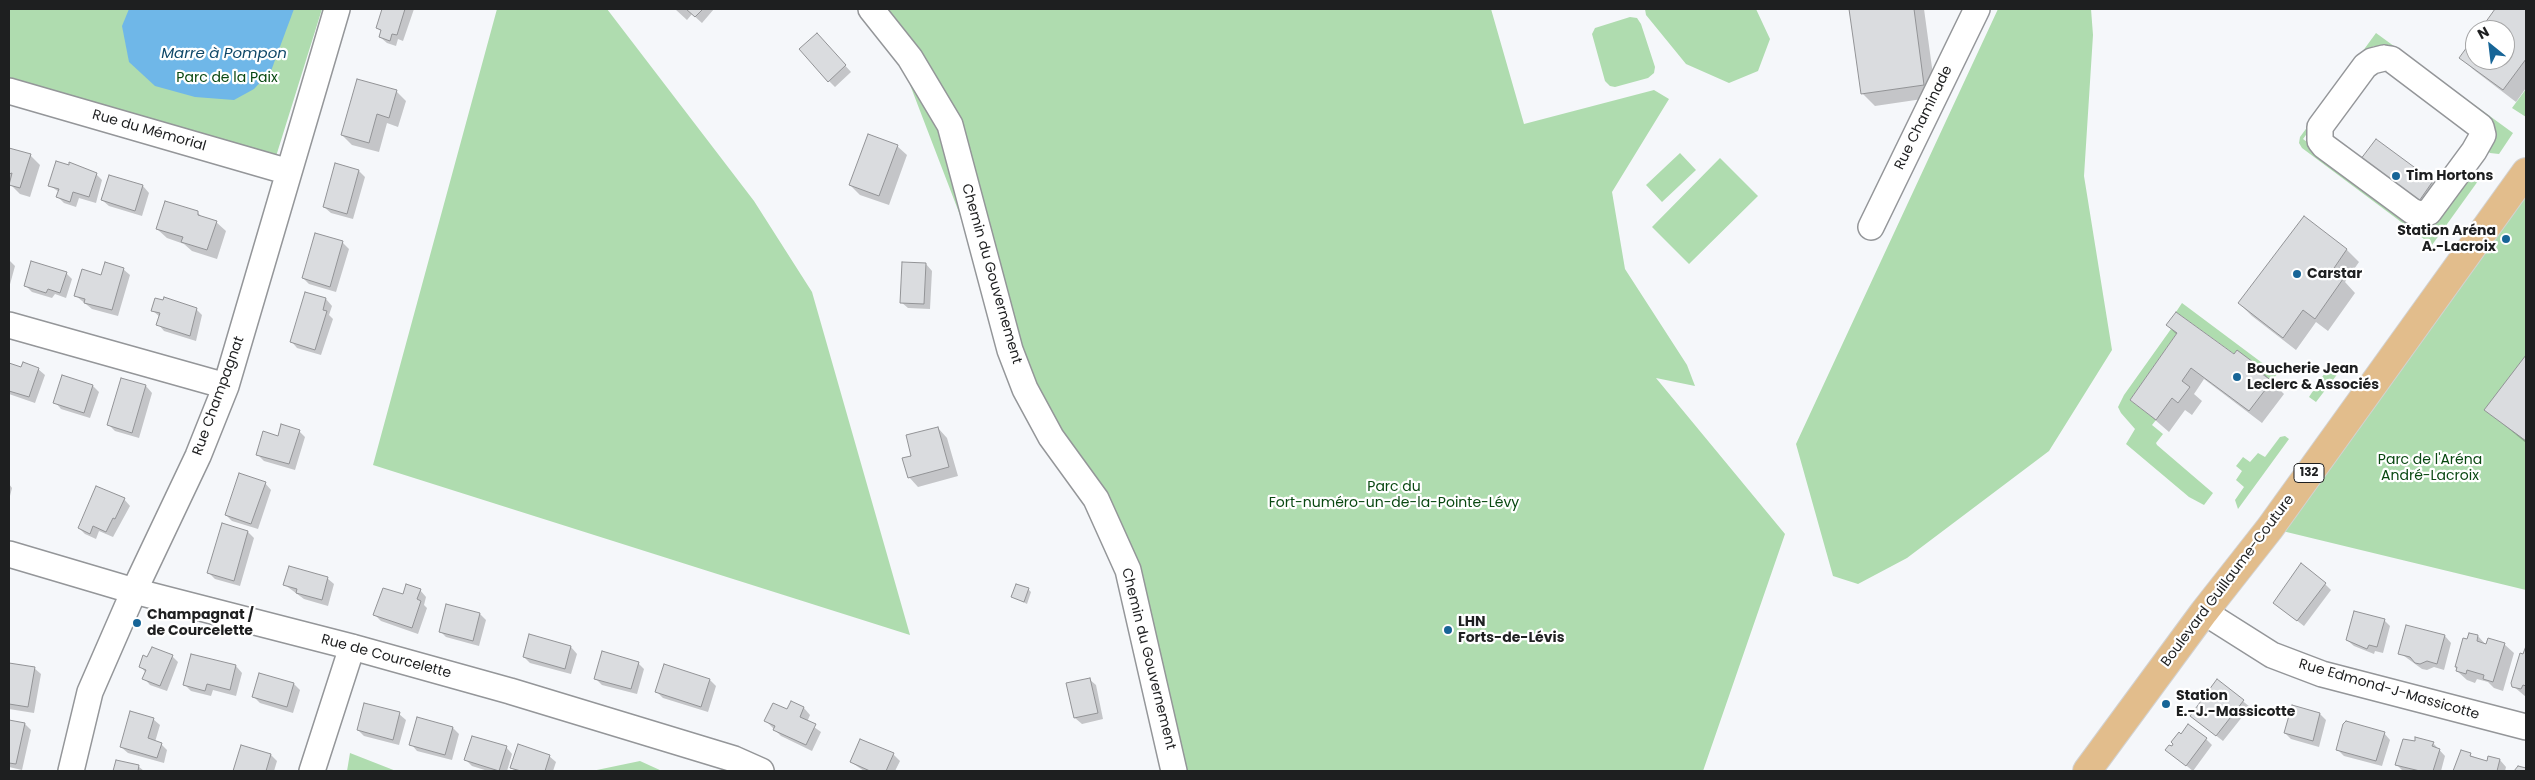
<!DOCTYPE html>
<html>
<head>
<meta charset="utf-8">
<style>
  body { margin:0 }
  #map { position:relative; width:2535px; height:780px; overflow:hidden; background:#f5f7fa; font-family:Poppins,sans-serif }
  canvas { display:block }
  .frame { position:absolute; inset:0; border:10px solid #1e1f20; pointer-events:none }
  .north { position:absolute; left:2465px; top:20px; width:50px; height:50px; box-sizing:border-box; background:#fff; border:1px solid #a5a5a6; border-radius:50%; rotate:331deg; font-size:14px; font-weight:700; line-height:20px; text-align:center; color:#1e1f20 }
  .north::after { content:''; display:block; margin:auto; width:18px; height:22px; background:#176597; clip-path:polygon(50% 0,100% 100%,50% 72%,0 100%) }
</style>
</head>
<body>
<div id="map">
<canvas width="2535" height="780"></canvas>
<div class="frame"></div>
<div class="north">N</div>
</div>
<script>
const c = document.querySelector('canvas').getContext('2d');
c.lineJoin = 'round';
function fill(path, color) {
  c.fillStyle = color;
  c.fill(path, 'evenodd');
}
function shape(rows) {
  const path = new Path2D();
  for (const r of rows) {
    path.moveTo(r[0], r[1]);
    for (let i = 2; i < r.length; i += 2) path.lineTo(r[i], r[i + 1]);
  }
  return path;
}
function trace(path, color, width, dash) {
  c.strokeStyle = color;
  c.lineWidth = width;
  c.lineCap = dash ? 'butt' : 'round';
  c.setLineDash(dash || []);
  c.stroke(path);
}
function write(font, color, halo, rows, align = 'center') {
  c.font = font + ' Poppins,sans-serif';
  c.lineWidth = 4.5;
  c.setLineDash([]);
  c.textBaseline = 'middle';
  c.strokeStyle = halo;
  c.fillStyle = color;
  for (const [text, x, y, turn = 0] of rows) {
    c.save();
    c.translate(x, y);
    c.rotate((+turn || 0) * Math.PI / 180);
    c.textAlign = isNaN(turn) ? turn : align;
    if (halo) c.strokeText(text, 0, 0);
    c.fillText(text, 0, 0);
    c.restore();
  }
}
const green = shape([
  [9,9,322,9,273,166,9,81],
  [497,9,607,9,754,201,812,292,910,635,373,465],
  [864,9,1491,9,1524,124,1654,90,1669,99,1612,192,1625,269,1687,365,1695,386,1656,378,1785,534,1703,771,1174,771,1128,570,991,296,894,43],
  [1645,9,1756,9,1770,39,1758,71,1729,83,1686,64,1646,15],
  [1998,9,2091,9,2093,35,2084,176,2112,350,2049,451,1907,558,1858,584,1833,576,1796,444],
  [1630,17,1637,18,1641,24,1655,67,1654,73,1648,78,1615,87,1610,86,1605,81,1592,34,1595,28],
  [2376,33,2513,133,2499,154,2490,153,2382,46,2374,46,2367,50,2303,139,2426,229,2466,172,2475,174,2478,181,2432,245,2302,148,2299,143,2300,137],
  [2526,89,2526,117,2512,108],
  [1680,153,1696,170,1662,202,1646,185],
  [1720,158,1758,196,1689,264,1652,227],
  [2526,172,2526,590,2270,528],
  [2182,303,2277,374,2272,381,2176,312],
  [2171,329,2177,333,2130,400,2156,420,2152,425,2163,434,2156,443,2157,445,2213,493,2204,505,2189,497,2126,444,2135,429,2121,413,2118,407,2124,395],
  [2328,368,2339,372,2316,402,2309,397],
  [2285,436,2289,439,2238,509,2235,500,2244,487,2236,480,2242,471,2236,466,2243,457,2250,462,2258,453,2265,457,2280,437],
  [350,753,396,771,347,771],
  [640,761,662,771,592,771]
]);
const water = shape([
  [129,9,294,9,271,71,254,89,234,100,195,97,155,86,129,62,122,26]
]);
const shadow = shape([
  [383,9,414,9,403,41,398,39,396,46,387,43,380,37,382,32,377,28],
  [675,9,714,9,702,23,692,14,687,20],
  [1850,9,1924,9,1936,97,1875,106,1862,93],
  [2497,9,2526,9,2526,88,2516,102,2474,70,2461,58,2475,38,2475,60,2505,60,2505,30,2481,30],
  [823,41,851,72,835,87,829,81],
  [396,91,406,101,398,127,387,123,379,152,352,145,342,135],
  [897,146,907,155,889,205,860,195,850,185],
  [9,149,30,155,40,165,30,197,20,194,9,183],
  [69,166,96,174,102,180,96,203,79,198,76,207,64,203,58,197,59,192,49,185],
  [359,171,365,177,353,219,331,213,324,207],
  [2368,174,2432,182,2442,191,2415,208],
  [109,176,143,186,149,193,142,216,109,206,102,200],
  [197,212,202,217,216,222,226,231,217,259,192,251,184,244,167,238,157,229],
  [2304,218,2347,250,2359,262,2345,282,2355,293,2328,331,2316,322,2296,350,2252,316,2239,303],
  [316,235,343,243,349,249,336,292,309,284,303,278],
  [9,260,15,266,9,288],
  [926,264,932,271,930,309,908,308,901,302],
  [123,269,130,275,118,316,92,309,76,296,102,276],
  [66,273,72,279,66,298,55,294,52,298,32,292,25,285],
  [326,299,332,306,329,315,333,319,321,355,297,348,291,341],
  [196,309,202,315,196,341,164,331,158,324,160,317,152,310],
  [2167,325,2260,369,2272,382,2284,394,2262,423,2204,379,2194,394,2202,401,2192,415,2185,410,2169,432,2131,399,2177,335],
  [2526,357,2526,443,2486,410],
  [9,364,22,369,38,369,45,375,35,403,9,394],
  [93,386,99,392,90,418,61,409,55,402],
  [146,386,152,393,139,438,115,431,109,425],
  [938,428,947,438,958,476,918,487,909,477,913,457],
  [299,431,305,437,295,470,264,461,257,454,279,437],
  [265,483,271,490,258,529,232,521,226,515],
  [9,484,12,488,9,500],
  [124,499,130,506,113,537,99,531,96,539,85,534,79,528],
  [248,532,254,538,240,586,215,579,209,573],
  [327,578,334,584,328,606,304,599,285,585],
  [2325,584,2331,590,2304,626,2274,603],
  [1028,589,1031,592,1027,604,1013,597],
  [420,590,426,597,424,605,427,608,418,634,381,621,375,615,403,596],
  [480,614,486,620,479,646,446,637,440,631],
  [2384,620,2390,626,2383,653,2375,651,2374,654,2354,646,2347,640],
  [2407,626,2445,636,2451,643,2444,670,2434,667,2427,670,2422,669,2400,653],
  [2478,636,2487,646,2504,644,2514,653,2503,691,2494,688,2488,682,2477,679,2475,683,2467,680,2457,671,2456,666,2468,640],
  [571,647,577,654,571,674,530,663,524,657],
  [2526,649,2526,697,2513,686],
  [172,656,178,662,167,691,150,685,144,678,146,673,140,666,148,658],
  [192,656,236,666,242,673,236,696,213,690,211,696,191,691,184,684],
  [638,663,644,669,637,694,602,685,595,678],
  [9,664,34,668,41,674,34,713,9,709],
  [1089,679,1096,685,1103,719,1082,724,1075,718],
  [710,680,716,686,708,712,663,698,657,692],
  [2218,681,2250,707,2223,741,2191,716],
  [294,684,300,690,293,713,260,703,253,696],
  [791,703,804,708,810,715,807,722,821,732,812,751,781,736,766,721,788,711],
  [2292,706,2320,714,2326,720,2319,747,2291,739,2285,733],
  [399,714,406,720,399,745,364,736,358,730],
  [153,719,160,725,155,742,161,744,167,750,164,763,128,753,121,747],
  [9,721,25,724,31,730,22,770,9,767],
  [453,728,459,734,452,760,417,751,411,744],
  [2384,733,2390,740,2382,766,2344,756,2337,749],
  [2206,739,2212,745,2193,771,2167,750],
  [2433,743,2445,756,2441,771,2403,771,2397,765],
  [242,746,271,755,277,761,274,771,234,771],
  [506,747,512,754,507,771,488,771,472,766,466,760],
  [2462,752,2487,762,2500,760,2506,767,2505,771,2455,771],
  [893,754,900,761,895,771,864,771,851,762],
  [549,756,556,762,553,771,515,771,511,767],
  [117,762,138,766,144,771,115,771]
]);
const building = shape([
  [382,9,405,9,397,35,392,34,390,41,379,37,381,30,376,28,382,9],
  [686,9,703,9,695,17,686,9],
  [1849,9,1914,9,1924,85,1861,94,1849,9],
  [2495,9,2526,9,2526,59,2503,90,2459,58,2475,36,2475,60,2505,60,2505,30,2480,30,2495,9],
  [817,33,846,65,828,82,799,49,817,33],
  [357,79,397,90,389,118,377,114,369,143,341,135,357,79],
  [868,134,898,145,879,196,849,185,868,134],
  [2376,139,2433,181,2417,204,2357,164,2376,139],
  [9,148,31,154,20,188,9,185,12,173,9,174,9,148],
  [56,161,69,165,69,162,97,173,89,197,73,192,70,202,56,197,59,189,48,186,56,161],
  [335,163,359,170,347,214,323,207,335,163],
  [109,175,143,185,135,211,101,200,109,175],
  [165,201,198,211,198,215,217,221,207,250,181,242,183,237,156,229,165,201],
  [2304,216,2347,249,2332,271,2343,279,2315,319,2303,310,2283,338,2238,303,2304,216],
  [315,233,343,241,330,287,302,278,315,233],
  [31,261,67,272,60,293,48,289,46,293,24,286,31,261],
  [105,262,124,268,112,310,84,303,85,299,74,296,82,269,101,275,105,262],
  [902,262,926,263,924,304,900,303,902,262],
  [305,292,326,298,323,310,327,311,315,350,290,342,305,292],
  [164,297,197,308,190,336,156,325,160,313,151,311,155,298,163,300,164,297],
  [2176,312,2234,354,2237,350,2261,368,2258,371,2272,381,2249,411,2191,368,2182,381,2190,387,2178,403,2172,398,2156,420,2130,400,2177,333,2166,325,2176,312],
  [2526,355,2526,441,2484,410,2526,355],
  [23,362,39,368,29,397,9,391,9,363,21,367,23,362],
  [62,375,93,385,84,413,53,403,62,375],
  [121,378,146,385,132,433,107,425,121,378],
  [281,424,300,430,289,464,256,455,263,431,278,436,281,424],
  [938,427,949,467,908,478,902,458,911,456,906,435,938,427],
  [239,473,266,482,251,524,225,515,239,473],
  [96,486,125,498,115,519,113,518,106,532,93,526,90,534,78,528,96,486],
  [222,523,248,531,234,581,207,573,222,523],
  [2301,563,2326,583,2297,621,2273,603,2301,563],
  [289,566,328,577,322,600,296,593,297,589,283,585,289,566],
  [406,584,421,589,417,599,421,601,412,628,373,615,383,588,403,594,406,584],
  [1016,584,1029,588,1024,602,1011,597,1016,584],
  [446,604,480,613,473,641,439,632,446,604],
  [2354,611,2385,619,2377,647,2369,645,2367,649,2346,640,2354,611],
  [2406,625,2445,635,2437,664,2427,661,2420,664,2415,663,2410,657,2398,654,2406,625],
  [2469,633,2478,635,2477,641,2486,644,2488,638,2505,643,2493,682,2483,679,2484,675,2467,670,2466,674,2456,671,2457,667,2455,667,2463,638,2467,639,2469,633],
  [529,634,571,646,565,669,523,657,529,634],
  [2526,646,2526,686,2523,685,2521,689,2512,687,2511,683,2520,653,2523,654,2526,646],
  [152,647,173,655,160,686,142,679,146,670,139,667,143,655,147,657,152,647],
  [602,651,639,662,631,689,594,679,602,651],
  [191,654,236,665,230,690,207,684,205,691,183,685,191,654],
  [9,663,35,667,28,707,9,704,9,663],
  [664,664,710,679,701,707,655,692,664,664],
  [259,673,294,683,287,707,252,697,259,673],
  [1090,678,1098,713,1074,718,1066,683,1090,678],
  [2217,679,2244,700,2216,736,2190,716,2217,679],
  [791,701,804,707,800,717,816,724,806,745,773,730,775,726,764,721,773,703,787,709,791,701],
  [364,703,400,712,393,740,357,730,364,703],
  [2292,705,2320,713,2313,741,2284,733,2292,705],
  [130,711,154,718,148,738,162,743,157,758,120,747,130,711],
  [417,717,453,727,445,755,409,745,417,717],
  [9,720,25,723,16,764,9,763,9,720],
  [2346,721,2385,732,2376,761,2336,750,2343,724,2346,721],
  [2188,724,2207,738,2186,766,2165,750,2169,745,2172,746,2173,744,2171,742,2179,732,2181,734,2188,724],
  [472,736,507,746,499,771,464,760,472,736],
  [2415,737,2434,742,2432,746,2440,749,2433,771,2420,771,2395,765,2403,739,2415,741,2415,737],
  [860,739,894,753,886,771,870,771,850,762,860,739],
  [518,744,550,755,545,771,521,771,510,768,518,744],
  [241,745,271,754,266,771,233,771,241,745],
  [2461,750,2471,753,2470,756,2487,761,2488,756,2500,759,2497,771,2453,771,2461,750],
  [116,760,139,765,138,771,113,771,116,760],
  [2518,766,2526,768,2526,771,2514,771,2518,766]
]);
const minor = shape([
  [871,9,910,58,950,125,1010,350,1025,389,1051,437,1096,499,1128,570,1174,771],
  [2384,58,2391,59,2481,127,2483,135,2474,151,2429,212,2419,214,2412,211,2324,146,2320,141,2320,127,2365,66,2372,61,2384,58],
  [9,91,289,172],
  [1871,227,1977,9],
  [9,325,226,386],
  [9,554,134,591,352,647,510,691,734,759,761,771],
  [2204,612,2272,655,2322,674,2526,727],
  [71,771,90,692,134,591,198,456,226,386,337,9],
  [312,771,352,647]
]);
const major = shape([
  [2087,771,2204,612,2270,528,2526,172]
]);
const markers = [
  [2396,176,5,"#176597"],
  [2506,239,5,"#176597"],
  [2297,274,5,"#176597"],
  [2237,377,5,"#176597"],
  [137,623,5,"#176597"],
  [1448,630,5,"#176597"],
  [2166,704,5,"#176597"]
];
const shields = [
  [2309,473,30]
];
const shieldNames = [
  ["132",2309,473]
];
const parkNames = [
  ["Parc de la Paix",227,78],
  ["Parc de l'Aréna",2430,460],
  ["André-Lacroix",2430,476],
  ["Parc du",1394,487],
  ["Fort-numéro-un-de-la-Pointe-Lévy",1394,503]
];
const streetNames = [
  ["Rue Chaminade",1924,118,-64],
  ["Rue du Mémorial",149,131,16],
  ["Chemin du Gouvernement",991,274,74],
  ["Rue Champagnat",219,396,-70],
  ["Boulevard Guillaume-Couture",2228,581,-53],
  ["Rue de Courcelette",386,657,15],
  ["Chemin du Gouvernement",1148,659,76],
  ["Rue Edmond-J-Massicotte",2389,690,16]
];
const poiNames = [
  ["Tim Hortons",2406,176],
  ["Station Aréna",2496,231,"right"],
  ["A.-Lacroix",2496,247,"right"],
  ["Carstar",2307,274],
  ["Boucherie Jean",2247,369],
  ["Leclerc & Associés",2247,385],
  ["Champagnat /",147,615],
  ["de Courcelette",147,631],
  ["LHN",1458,622],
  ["Forts-de-Lévis",1458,638],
  ["Station",2176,696],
  ["E.-J.-Massicotte",2176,712]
];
const waterNames = [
  ["Marre à Pompon",224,54]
];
fill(green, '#afdcaf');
fill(water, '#6fb7e8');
fill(shadow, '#0003');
fill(building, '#dadcdf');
trace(building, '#929396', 1);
trace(minor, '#949699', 28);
trace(major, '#d2d2d2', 30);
trace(minor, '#fff', 25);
trace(major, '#e2bd8c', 28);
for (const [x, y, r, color] of markers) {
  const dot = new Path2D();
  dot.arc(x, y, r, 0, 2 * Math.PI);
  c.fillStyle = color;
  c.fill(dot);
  trace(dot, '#fff', 2);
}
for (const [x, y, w] of shields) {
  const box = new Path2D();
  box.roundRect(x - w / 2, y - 9.5, w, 19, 4);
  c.fillStyle = '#fff';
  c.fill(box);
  trace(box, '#1e1f20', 1);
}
write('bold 12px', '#1e1f20', null, shieldNames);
write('14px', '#094811', '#fff', parkNames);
write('14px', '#1e1f20', '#fff', streetNames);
write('bold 14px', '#1e1f20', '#fff', poiNames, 'left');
write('italic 15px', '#104869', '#fff', waterNames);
</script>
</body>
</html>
